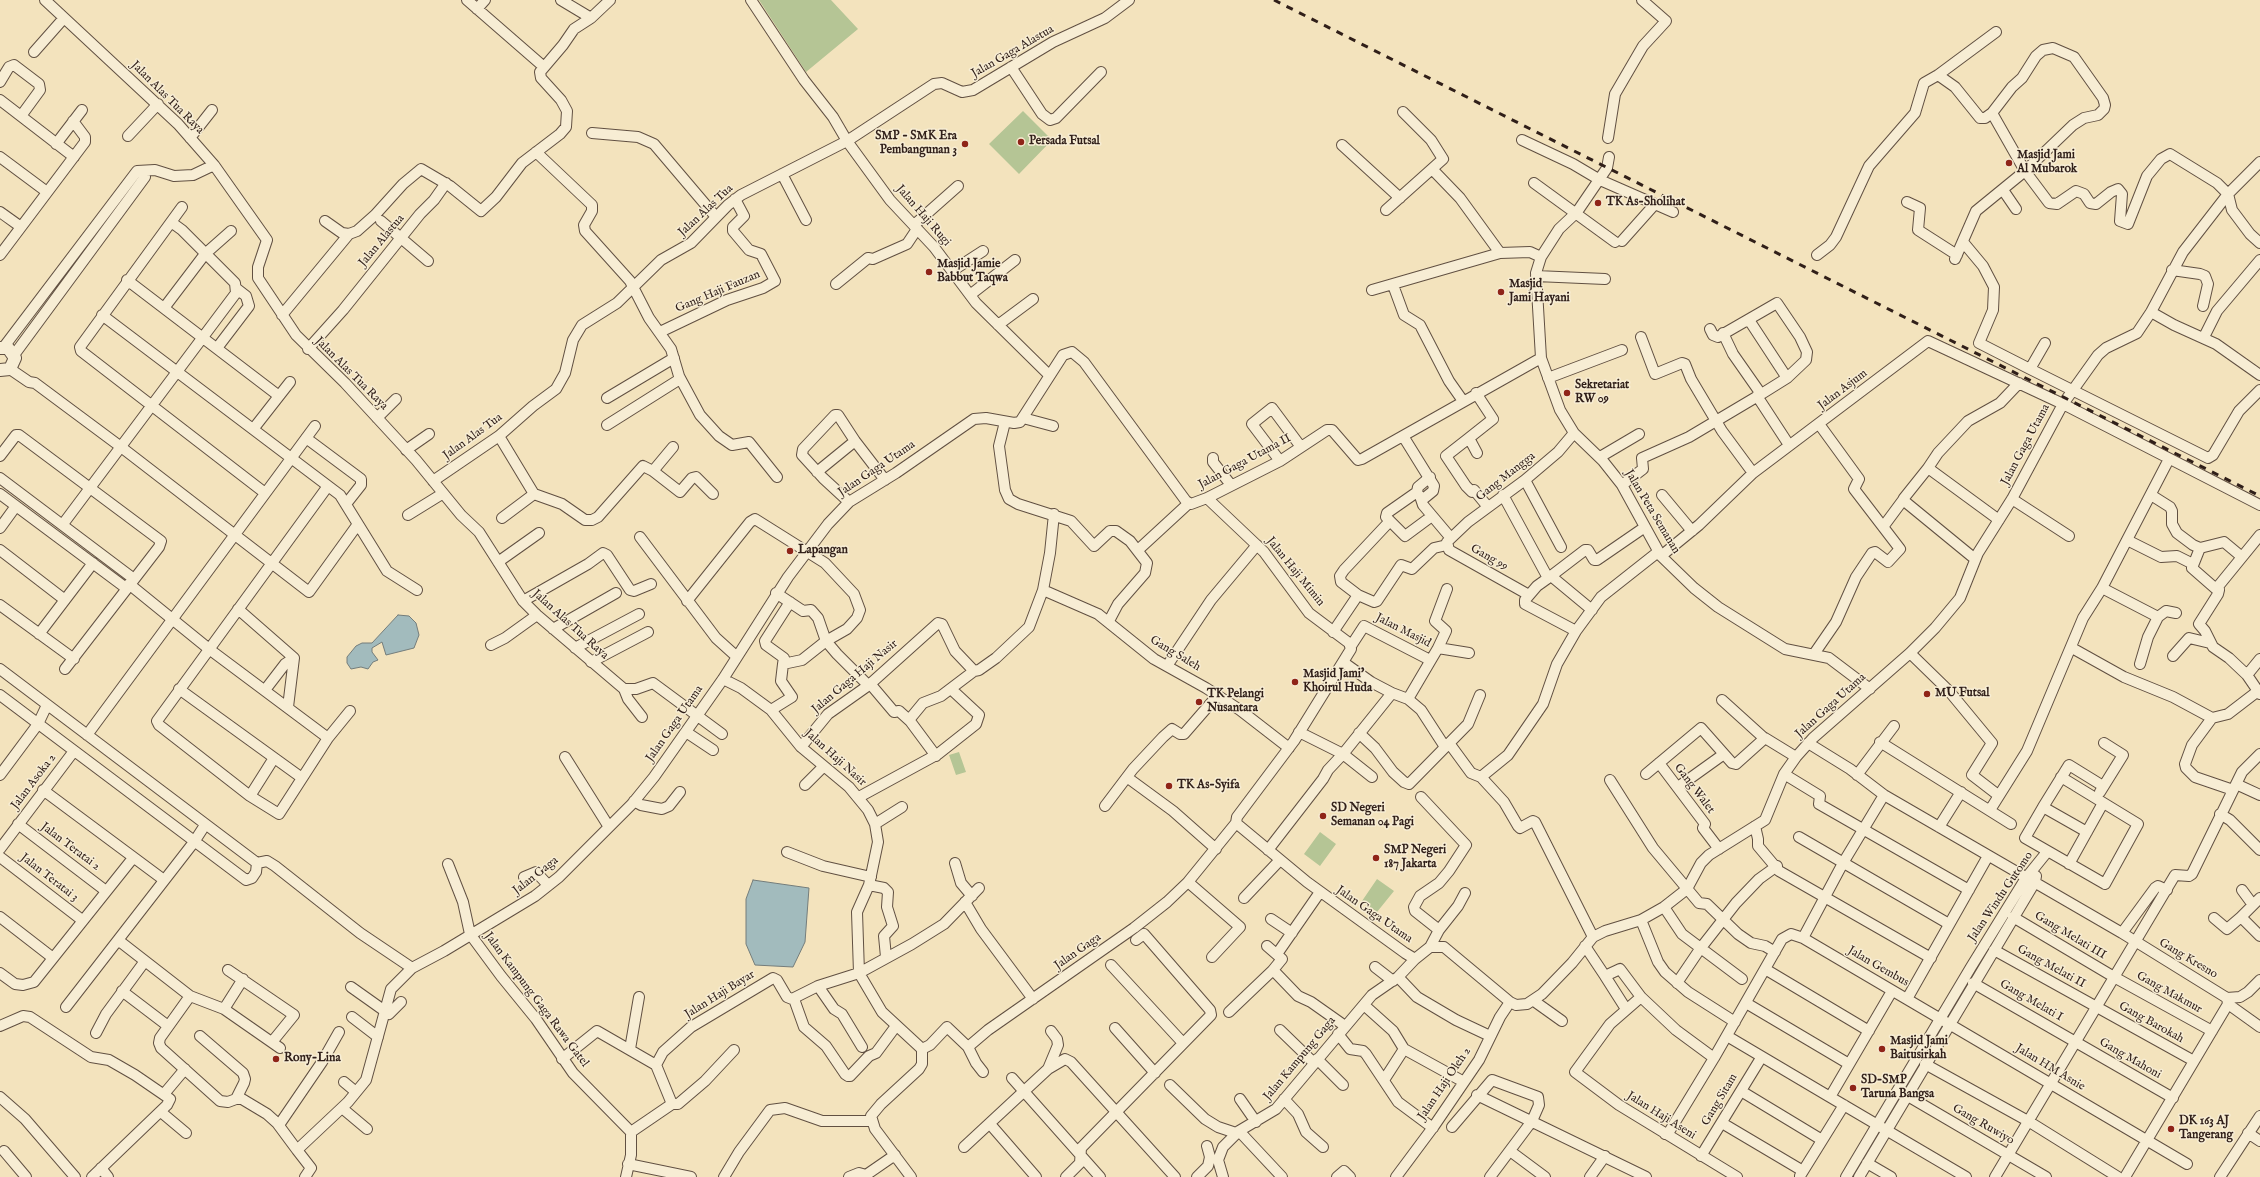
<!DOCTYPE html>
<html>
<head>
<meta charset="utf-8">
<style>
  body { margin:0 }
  canvas { display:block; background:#f3e3bd }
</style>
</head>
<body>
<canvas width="2260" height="1177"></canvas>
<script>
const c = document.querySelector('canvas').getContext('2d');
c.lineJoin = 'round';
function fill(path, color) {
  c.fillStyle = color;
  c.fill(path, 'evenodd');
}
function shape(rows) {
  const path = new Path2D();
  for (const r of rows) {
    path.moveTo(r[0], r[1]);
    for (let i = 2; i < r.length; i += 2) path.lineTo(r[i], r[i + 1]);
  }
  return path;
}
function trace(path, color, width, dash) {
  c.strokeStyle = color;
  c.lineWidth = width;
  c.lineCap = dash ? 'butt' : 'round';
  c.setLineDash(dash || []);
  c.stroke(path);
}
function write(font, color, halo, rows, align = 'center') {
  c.font = font + ' "IM FELL English",serif';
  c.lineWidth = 3;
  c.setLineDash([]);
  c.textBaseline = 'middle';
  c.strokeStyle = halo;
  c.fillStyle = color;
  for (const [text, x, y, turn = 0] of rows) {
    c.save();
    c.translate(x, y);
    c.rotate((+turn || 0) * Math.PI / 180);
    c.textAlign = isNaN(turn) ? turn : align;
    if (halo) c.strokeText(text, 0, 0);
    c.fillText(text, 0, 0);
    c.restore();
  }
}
const green = shape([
  [759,0,831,0,858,29,806,72],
  [1023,111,1052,140,1019,174,989,144],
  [959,752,966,772,956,775,949,755],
  [1320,832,1336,844,1320,866,1304,854],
  [1377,879,1394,891,1377,912,1362,901]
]);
const water = shape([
  [398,615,409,616,416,623,419,635,414,648,386,655,382,642,372,648,372,652,378,660,373,662,368,669,361,667,351,669,347,663,347,657,356,646,362,643,372,643,398,615],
  [753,880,809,888,805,942,793,967,755,965,746,944,746,899,753,880]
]);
const minor = shape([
  [45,0,178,124,214,165,267,240,258,267,258,278,296,335,345,383,416,460,461,515,479,532,523,601,537,615,624,689,636,689,653,683,722,734],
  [467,0,544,67],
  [561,0,591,18],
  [751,0,804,80,833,117,847,141,890,200,934,247,976,303,1049,375],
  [477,9,485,0],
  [34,52,64,18],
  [1011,67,1042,114,1050,120,1056,118,1101,72],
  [1938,75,1955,87,1980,118,1985,118,1992,113,2012,87,2022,78,2036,56,2043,50,2053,48,2074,57,2103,98,2105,105,2104,109,2098,115,2084,118,2073,125,2025,171,1976,211,1955,259],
  [0,82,9,67,14,65,39,84,40,90,21,116],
  [0,100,74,157],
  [1992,113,2025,171,2049,203,2057,204,2076,191,2084,194,2090,203,2096,204,2111,192,2118,189,2122,194,2120,221,2128,224,2147,176,2161,159,2170,154,2217,183,2228,194,2232,210,2250,234,2260,243],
  [592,133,638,137,654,144,716,217],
  [128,136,158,104],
  [190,138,212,110],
  [1608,138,1615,94,1643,46,1666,21,1642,0],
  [1522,140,1573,164,1600,180,1673,212],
  [56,144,82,110],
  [1342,145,1400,198],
  [536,152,592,205,592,211,584,225,585,231,630,281,649,318,671,349,679,376,700,415,719,436,732,445,749,442,777,477],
  [0,157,47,192],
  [1609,157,1607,168,1577,212,1559,229,1541,257,1536,273,1541,358,1560,410,1574,433,1603,461,1622,485,1661,556,1694,588,1718,607,1785,649,1829,658,1870,689],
  [1433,170,1460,198,1500,253],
  [782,174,806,220],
  [1534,183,1615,242],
  [2003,190,2016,209],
  [1907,202,1920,208,1918,230,1957,255],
  [182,207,80,347,81,351,265,493],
  [1386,210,1443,159,1431,140,1403,112],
  [0,212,21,227],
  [325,221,342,233,349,234,357,231,375,215,403,184,421,169,450,186,481,211,496,197,522,163,560,134,566,127,567,111,561,100,541,78,540,72,563,45,574,29,591,18,610,0],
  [381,221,428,261],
  [914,225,958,186],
  [1622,241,1655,204],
  [1963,242,1983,266,1994,287,1993,310,1979,343,2030,369],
  [0,255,85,142,85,137,73,121],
  [1817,255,1830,245,1836,237,1869,166,1915,113,1924,83,1938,75,1996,32],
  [2172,270,2200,274,2205,276,2208,284,2203,306],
  [952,271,983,251],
  [1536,276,1605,279],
  [127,280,279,396],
  [836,284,868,258,873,259,907,244,917,229],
  [1393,285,1404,315,1420,325,1449,381,1463,401],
  [1372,290,1500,253,1530,252,1541,257],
  [970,295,1015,260],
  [164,308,205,254,231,231],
  [2151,312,2174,325,2216,344,2260,375],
  [102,315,340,495,387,571,417,590],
  [282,315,349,234],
  [1749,320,1787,378],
  [998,325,1033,299],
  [660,332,727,300,763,288,775,281,761,254,749,250,733,231,733,227,744,216,735,199],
  [1723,333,1733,354,1761,394],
  [1641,337,1655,374,1682,363,1685,364,1691,379,1722,431,1753,473],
  [2204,337,2217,311,2260,260],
  [2045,343,2030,369,2208,458,2213,455,2239,411,2260,390],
  [3,348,137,171,155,170,174,176,193,175,214,165],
  [217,348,249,306,246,296,237,289],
  [308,349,343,310,420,214,434,200,446,183],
  [14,355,145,177,143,171],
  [10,369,29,382,35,383,121,447,309,592,358,524],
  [1548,378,1622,350],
  [1476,393,1493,419,1469,438,1477,453],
  [1757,396,1789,445],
  [607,398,674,358],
  [377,418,396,399],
  [1023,418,1053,426],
  [1005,422,999,446,1005,490,1009,499,1018,504,1071,521,1094,546,1110,531,1116,531,1130,541,1147,563,1145,573,1118,604,1109,621],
  [607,425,680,379],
  [254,428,290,382],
  [499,436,534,494,562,504,585,520,592,520,598,517,643,466,653,471],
  [1403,436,1434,486,1433,491,1422,500],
  [306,438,361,479,361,485,346,504],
  [1469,438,1446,456,1466,486,1472,492,1474,490,1488,507],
  [673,447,653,471,680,492,692,478,696,477,713,494],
  [406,450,429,434],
  [0,456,16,435,19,435,161,541,159,547,65,669],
  [1600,457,1639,434],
  [1213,458,1213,462,1231,485],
  [1280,461,1252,424,1272,408,1301,447],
  [1928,468,1938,453,1968,421,2000,403,2019,383],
  [817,472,855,441],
  [0,478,134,579],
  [1525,480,1561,547],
  [433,481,499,436,533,406,556,389,565,373,573,340,582,325,617,303,661,260,691,243,728,205,741,195,847,141,934,84,942,83,962,92,973,90,1053,42,1105,18,1129,0],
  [1622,485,1643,469,1642,458,1689,437,1763,393,1787,378,1806,360,1807,352,1800,337,1777,303,1718,337,1713,335,1710,329],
  [328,486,157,721,159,725,250,796,279,814,328,738,350,711],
  [0,494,126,588],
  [1503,495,1548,578],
  [1662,495,1692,531],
  [2151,495,2170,507,2172,511,2172,524,2177,533,2193,545,2200,548,2224,542,2242,557],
  [1420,496,1423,505,1450,537],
  [2012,499,2069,536],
  [849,502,823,478,802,455,803,449,835,415,838,415,855,441,885,480],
  [1054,514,1050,553,1043,590,1098,614,1154,659,1206,688,1240,710,1289,748],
  [408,515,442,494],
  [502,518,534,494],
  [1390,521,1386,517,1387,513,1417,492,1418,487,1430,477],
  [63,524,236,293,235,283,182,230,171,222],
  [1883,527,1903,500],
  [0,528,16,506],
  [640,537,716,638,737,657],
  [2127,540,2161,557,2177,556,2193,564],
  [2200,548,2192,568,2216,589],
  [0,550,65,600],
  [1138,550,1189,503],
  [1661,556,1699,525,1753,473,1928,341,2063,404,2098,355,2106,348,2137,333,2151,312,2183,252,2228,194,2260,162],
  [1975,559,1903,500,1904,498,1928,468,1999,520],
  [498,562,539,533],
  [1551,576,1585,550,1588,550,1594,560,1597,560,1645,527],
  [129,584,209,649,328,738],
  [2102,588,2158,617,2166,611,2176,613],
  [776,593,803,611,811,610,818,618,826,641,837,654,867,684,872,686,894,712,899,711,910,721,936,756],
  [1358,595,1374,602,1377,601,1401,565,1412,569,1434,548,1447,545],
  [1529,595,1449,550,1447,542,1468,522,1525,480,1558,452,1574,433],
  [523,601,588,564,603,553,607,555,630,590,634,591,651,584],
  [687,601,750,522,755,519,825,563,854,594,860,610,857,618,847,629,826,641,802,660,783,664,781,681,792,697,771,710],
  [0,605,74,659],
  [238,609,294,658,288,707],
  [553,629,616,593],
  [1576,631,1525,604,1525,600,1537,586,1551,576,1592,610],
  [1333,632,1358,595,1341,582,1340,576,1344,570,1390,521,1405,536,1432,516],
  [39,634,93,563],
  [491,645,505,638,537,615],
  [1351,646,1364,626,1430,660],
  [575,648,639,614],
  [1438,648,1446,631,1435,621,1447,589],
  [2072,648,2124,677,2173,697,2212,718,2228,714,2258,691],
  [1910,653,1949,691,1992,743,1972,775,1998,795],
  [1814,654,1836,622,1856,577,1872,553,1875,552,1888,562,1900,549,1854,489,1859,479,1819,424],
  [2173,656,2189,638,2210,643],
  [2260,659,2247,675,2260,694],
  [591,662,648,632],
  [783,664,784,658,766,645,765,641,790,602],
  [2140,664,2148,637,2158,617],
  [1167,666,1211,600,1257,545],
  [0,669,257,863],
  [2247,675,2229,658,2213,647,2205,631,2199,624,2218,594,2219,590,2216,589,2260,535],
  [723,679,741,688,771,710,801,747,849,787,868,810,875,824,878,842,869,885,857,912,859,973,882,1012,922,1049],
  [179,689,302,778],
  [624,689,628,699,642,717],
  [265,690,285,664,294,658],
  [1392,693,1408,699,1421,710,1445,747],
  [0,695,246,880,252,878,256,872,257,863],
  [1408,699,1438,648,1469,653],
  [1722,700,1764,738],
  [2212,718,2192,745,2185,764,2186,768,2195,777,2233,790],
  [909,720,923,703,941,696,974,671,979,670,996,658,1029,627,1043,590],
  [686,732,713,750],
  [1299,732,1343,754,1392,693,1371,682,1343,662],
  [1359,733,1375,748,1393,772,1404,782,1409,784,1468,724,1480,695],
  [87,735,315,426],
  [1880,742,2011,824],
  [1449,743,1471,773,1481,777,1504,802,1518,826,1520,828,1533,821,1535,822,1593,937],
  [1808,743,1850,769,1884,795,2122,933,2227,998],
  [801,747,828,714,869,685,938,623,942,624,955,651,974,671],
  [565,757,609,827],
  [1659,763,1705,824,1703,828,1719,849],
  [1646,774,1701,728,1724,754],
  [1784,774,1820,796,1819,804,1969,890],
  [0,775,38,724,47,705],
  [1857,775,1894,726],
  [1481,777,1508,755,1543,704,1557,664,1576,631,1601,597,1658,552],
  [2061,777,2138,824,2105,884,2025,838,2043,807,2087,832],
  [1128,778,1173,811,1216,849],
  [1610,780,1653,848,1699,903,1707,904,1738,934,1751,943,1765,946,1775,952],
  [2236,784,2260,795],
  [805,785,823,767],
  [1678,787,1724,754,1732,763,1736,764,1765,738,1796,757],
  [43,790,164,880],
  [2100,792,2123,755,2104,743],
  [250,796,274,758],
  [859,797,938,754,976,724,979,715,951,689],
  [1421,797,1466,845,1449,871,1439,883,1420,896,1414,907,1415,911,1439,930],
  [634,801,641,805,662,809,669,806,680,792],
  [1105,806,1133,769,1163,737,1172,729,1180,734,1184,734,1217,696],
  [2043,807,2069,765,2103,786],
  [1990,810,2027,751,2083,618,2102,588,2169,459],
  [2220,814,2230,820,2260,850],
  [1236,823,1307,882,1405,953,1415,959,1430,947,1444,947,1510,1002,1516,1005,1527,1004,1542,994,1572,963,1593,937,1605,931,1641,920,1664,907,1687,889,1701,863,1709,855,1765,820,1784,774,1796,757,1813,738,1910,653,1935,628,1960,598,1978,553,2012,499,2063,404,2260,505],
  [18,824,106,891],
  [875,824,902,807],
  [1755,826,1758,839,1758,846,1779,871,1931,958],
  [1939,827,1961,792],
  [1799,837,1949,924],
  [0,849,74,751],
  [1268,850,1323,779,1328,770,1343,754,1372,777],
  [787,852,823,866,871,877],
  [0,857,82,920],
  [257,863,267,861,275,866,360,933,412,968],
  [955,863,961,883,972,896],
  [448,864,463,902,470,934,501,976,536,1019,573,1073,631,1132],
  [2069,864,2103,803],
  [524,877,536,872,548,885],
  [1188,882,1240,927,1212,957],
  [869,885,884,888,888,892,887,907,893,926,884,936,886,957],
  [2242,890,2253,905],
  [1244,898,1280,860],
  [2260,898,2241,917,2260,936],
  [965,902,981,929,1033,999],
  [1664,907,1682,934,1742,979],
  [0,917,53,958],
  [2013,917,2114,977,2212,1031],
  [2214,918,2227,929,2241,917],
  [1271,919,1292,933],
  [1641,920,1658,962,1665,972,1688,992,1735,1022],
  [2122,933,2155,888,2158,886,2167,890],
  [1803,938,2187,1164],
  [118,940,190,996,224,1009,280,1048],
  [1267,946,1282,959,1273,970,1298,996,1311,1002,1345,1026],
  [1585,946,1605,976,1620,969,1641,997],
  [1430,947,1439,930,1458,906,1465,893],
  [1994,950,2194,1061],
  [1277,954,1320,892],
  [1111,965,1183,1043],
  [1375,967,1393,981],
  [1765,969,1869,1031],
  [228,970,294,1015,272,1042],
  [0,973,15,984,23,985,34,982,133,858],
  [1605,976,1626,1009],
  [1398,977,1417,997,1456,1020,1490,1036],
  [1677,983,1700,949,1736,903,1759,879,1777,866],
  [1973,983,2173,1098],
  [818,986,834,1009,842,1014,862,1047],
  [351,987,389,1014,401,1002],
  [122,991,168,1026],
  [1892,991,1830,1097,1966,1177],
  [190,996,160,1038,159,1043,161,1048,220,1101,228,1102,236,1099,242,1099,267,1114,277,1123,297,1150],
  [2227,998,2240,997,2248,992,2260,980],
  [794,999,804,1027,826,1046,845,1074,848,1076,850,1076,869,1056,876,1053,896,1026],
  [1907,999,1988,856],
  [1534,1001,1562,1021],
  [1746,1003,1849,1064],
  [2228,1004,2260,1027],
  [1364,1005,1393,1031,1404,1049,1464,1082],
  [66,1007,194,842,205,825],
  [224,1009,243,979],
  [1229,1012,1273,970],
  [352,1017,378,1037],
  [0,1026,23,1016,30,1017,91,1057,109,1060,135,1075,170,1099,167,1105,92,1177],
  [1115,1028,1155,1073],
  [1280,1030,1314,1063],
  [96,1033,106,1014,145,961],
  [1338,1034,1350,1049,1363,1051,1366,1054,1398,1102,1433,1128],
  [200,1036,243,1073,245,1079,244,1083,236,1099],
  [1727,1036,1830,1097],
  [968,1047,976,1063,983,1072],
  [630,1049,639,997],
  [922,1049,930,1045,947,1027,968,1047,988,1030,1134,928,1167,902,1188,882,1236,823,1237,817,1294,741,1351,649,1349,643,1309,613,1264,552,1207,498],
  [1714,1058,1676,1030,1641,997,1610,1024,1575,1072,1619,1105,1737,1177],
  [562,1059,597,1031,656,1065],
  [1317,1059,1343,1085],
  [1925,1064,2028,1121,2118,1177],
  [1048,1069,1058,1045,1057,1039,1051,1031],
  [1012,1078,1100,1177],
  [1384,1080,1404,1049],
  [344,1082,356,1092],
  [1170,1085,1205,1119,1218,1127,1236,1133],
  [1741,1091,1822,1140],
  [1901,1092,2046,1177],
  [164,1094,185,1069],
  [1477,1095,1646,1177],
  [0,1097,25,1119,75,1177],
  [1240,1099,1256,1122],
  [1284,1099,1298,1114,1306,1132,1323,1147],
  [672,1104,678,1104,705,1081,734,1050],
  [342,1108,367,1129],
  [161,1112,186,1133],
  [1722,1123,1803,1171],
  [990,1124,1036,1177],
  [279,1125,322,1062,339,1032],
  [1452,1127,1492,1080,1538,1097,1539,1105,1532,1121,1490,1177],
  [1239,1131,1282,1177],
  [631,1132,672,1104,656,1065,663,1052,691,1027,773,978,777,980,787,997,792,999,818,986,859,973,912,944,944,924,979,888],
  [2248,1133,2260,1141],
  [1665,1134,1669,1132,1714,1058,1782,939,1791,934,1803,938,1843,863,1884,795],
  [964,1147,1048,1069,1065,1059,1071,1062,1175,1177],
  [4,1151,26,1177],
  [1510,1151,1545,1177],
  [1701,1156,1761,1058],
  [1867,1163,1891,1177],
  [628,1164,691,1177],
  [101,1168,108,1177],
  [1800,1176,1844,1105],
  [305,1177,311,1168,297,1150,348,1102,366,1080,391,989,412,968,444,951,535,896,559,877,632,804,654,777,723,679,788,577,828,524,849,502,896,473,974,419,986,418,1014,423,1020,422,1063,355,1072,352,1084,362,1186,501,1191,504,1207,498,1280,461,1327,430,1332,430,1358,460,1362,459,1541,358],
  [626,1177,631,1155,631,1132],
  [724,1177,739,1152,770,1110,785,1108,822,1121,871,1121],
  [849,1177,859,1173,866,1175,895,1155],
  [911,1177,875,1129,871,1116,881,1104,919,1069,922,1064,922,1049],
  [1066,1177,1080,1163,1081,1148,1211,1015,1210,1010,1144,934,1136,940],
  [1197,1177,1208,1166,1210,1157,1207,1146],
  [1223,1177,1218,1160,1223,1147,1239,1131,1276,1109,1372,995,1398,977,1415,959],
  [1337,1177,1344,1171,1350,1177],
  [1396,1177,1434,1126,1479,1060,1500,1017,1510,1002],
  [1590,1177,1605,1156],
  [1846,1177,1971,967,2026,878,2047,852],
  [1859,1177,2035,882,2036,876],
  [1995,1177,2175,875,2189,876,2192,874,2242,772,2260,754],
  [2125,1177,2228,1004,2227,998],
  [2220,1177,2260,1116]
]);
const tertiary = shape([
  [0,348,8,348,15,358,10,369,0,370]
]);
const rail = shape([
  [1274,0,2260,496]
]);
const markers = [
  [1021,142,4,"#8f2418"],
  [965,144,4,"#8f2418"],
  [2009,163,4,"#8f2418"],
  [1598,203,4,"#8f2418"],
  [929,272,4,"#8f2418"],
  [1501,292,4,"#8f2418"],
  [1567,393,4,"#8f2418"],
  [790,551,4,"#8f2418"],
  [1295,682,4,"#8f2418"],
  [1927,694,4,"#8f2418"],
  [1199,702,4,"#8f2418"],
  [1169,786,4,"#8f2418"],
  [1323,816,4,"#8f2418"],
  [1376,858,4,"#8f2418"],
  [1882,1049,4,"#8f2418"],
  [276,1059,4,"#8f2418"],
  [1853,1088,4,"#8f2418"],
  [2171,1129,4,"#8f2418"]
];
const streetNames = [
  ["Jalan Gaga Alastua",1013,52,-30],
  ["Jalan Alas Tua Raya",167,98,45],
  ["Jalan Alas Tua",706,211,-43],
  ["Jalan Haji Rugi",923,216,49],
  ["Jalan Alastua",382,241,-50],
  ["Gang Haji Fauzan",718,292,-23],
  ["Jalan Alas Tua Raya",351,374,45],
  ["Jalan Asjum",1843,390,-37],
  ["Jalan Alas Tua",473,437,-36],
  ["Jalan Gaga Utama",2026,445,-62],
  ["Jalan Gaga Utama II",1245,462,-28],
  ["Jalan Gaga Utama",877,469,-34],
  ["Gang Mangga",1506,477,-38],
  ["Jalan Peta Semanan",1652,512,59],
  ["Gang 99",1489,558,29],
  ["Jalan Haji Mimin",1295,572,51],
  ["Jalan Alas Tua Raya",570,625,42],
  ["Jalan Masjid",1403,631,27],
  ["Gang Saleh",1175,654,31],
  ["Jalan Gaga Haji Nasir",855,677,-40],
  ["Jalan Gaga Utama",1831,706,-42],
  ["Jalan Gaga Utama",675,724,-55],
  ["Jalan Haji Nasir",835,758,42],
  ["Jalan Asoka 2",34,782,-53],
  ["Gang Walet",1694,789,53],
  ["Jalan Teratai 2",70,847,37],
  ["Jalan Gaga",536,876,-38],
  ["Jalan Teratai 3",49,878,38],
  ["Jalan Windu Gutomo",2001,897,-56],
  ["Jalan Gaga Utama",1374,915,35],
  ["Gang Melati III",2070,936,31],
  ["Jalan Gaga",1078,952,-35],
  ["Gang Kresno",2188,959,31],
  ["Jalan Gembus",1878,967,30],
  ["Gang Melati II",2051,967,29],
  ["Gang Makmur",2169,993,29],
  ["Jalan Haji Bayar",720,995,-32],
  ["Jalan Kampung Gaga Rawa Gatel",536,1000,53],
  ["Gang Melati I",2031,1001,30],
  ["Gang Barokah",2151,1023,29],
  ["Jalan Kampung Gaga",1300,1059,-50],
  ["Gang Mahoni",2130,1059,30],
  ["Jalan HM Asnie",2050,1068,31],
  ["Jalan Haji Oleh 2",1445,1084,-56],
  ["Gang Sitam",1720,1100,-59],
  ["Jalan Haji Aseni",1661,1116,32],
  ["Gang Ruwiyo",1983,1125,30]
];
const poiNames = [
  ["SMP - SMK Era",957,137,"right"],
  ["Pembangunan 3",957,151,"right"],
  ["Persada Futsal",1029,142],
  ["Masjid Jami",2017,156],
  ["Al Mubarok",2017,170],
  ["TK As-Sholihat",1606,203],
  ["Masjid Jamie",937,265],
  ["Babbut Taqwa",937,279],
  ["Masjid",1509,285],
  ["Jami Hayani",1509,299],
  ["Sekretariat",1575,386],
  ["RW 09",1575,400],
  ["Lapangan",798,551],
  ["Masjid Jami'",1303,675],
  ["Khoirul Huda",1303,689],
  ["MU Futsal",1935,694],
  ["TK Pelangi",1207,695],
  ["Nusantara",1207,709],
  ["TK As-Syifa",1177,786],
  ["SD Negeri",1331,809],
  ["Semanan 04 Pagi",1331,823],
  ["SMP Negeri",1384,851],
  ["187 Jakarta",1384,865],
  ["Masjid Jami",1890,1042],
  ["Baitusirkah",1890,1056],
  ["Rony-Lina",284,1059],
  ["SD-SMP",1861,1081],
  ["Taruna Bangsa",1861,1095],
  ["DK 163 AJ",2179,1122],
  ["Tangerang",2179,1136]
];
fill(green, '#b5c595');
fill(water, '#a2bbbd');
trace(water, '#747d7b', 1);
trace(minor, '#615042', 12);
trace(tertiary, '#615042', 14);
trace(minor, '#f7edd4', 10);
trace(tertiary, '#f7edd4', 12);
trace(rail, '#301f19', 3, [7, 7]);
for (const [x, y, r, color] of markers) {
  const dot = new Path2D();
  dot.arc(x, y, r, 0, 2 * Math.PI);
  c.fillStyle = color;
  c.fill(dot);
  trace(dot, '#f7edd4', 1.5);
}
write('12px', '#301f19', '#f7edd4', streetNames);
write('bold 12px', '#301f19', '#f7edd4', poiNames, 'left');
</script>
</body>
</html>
